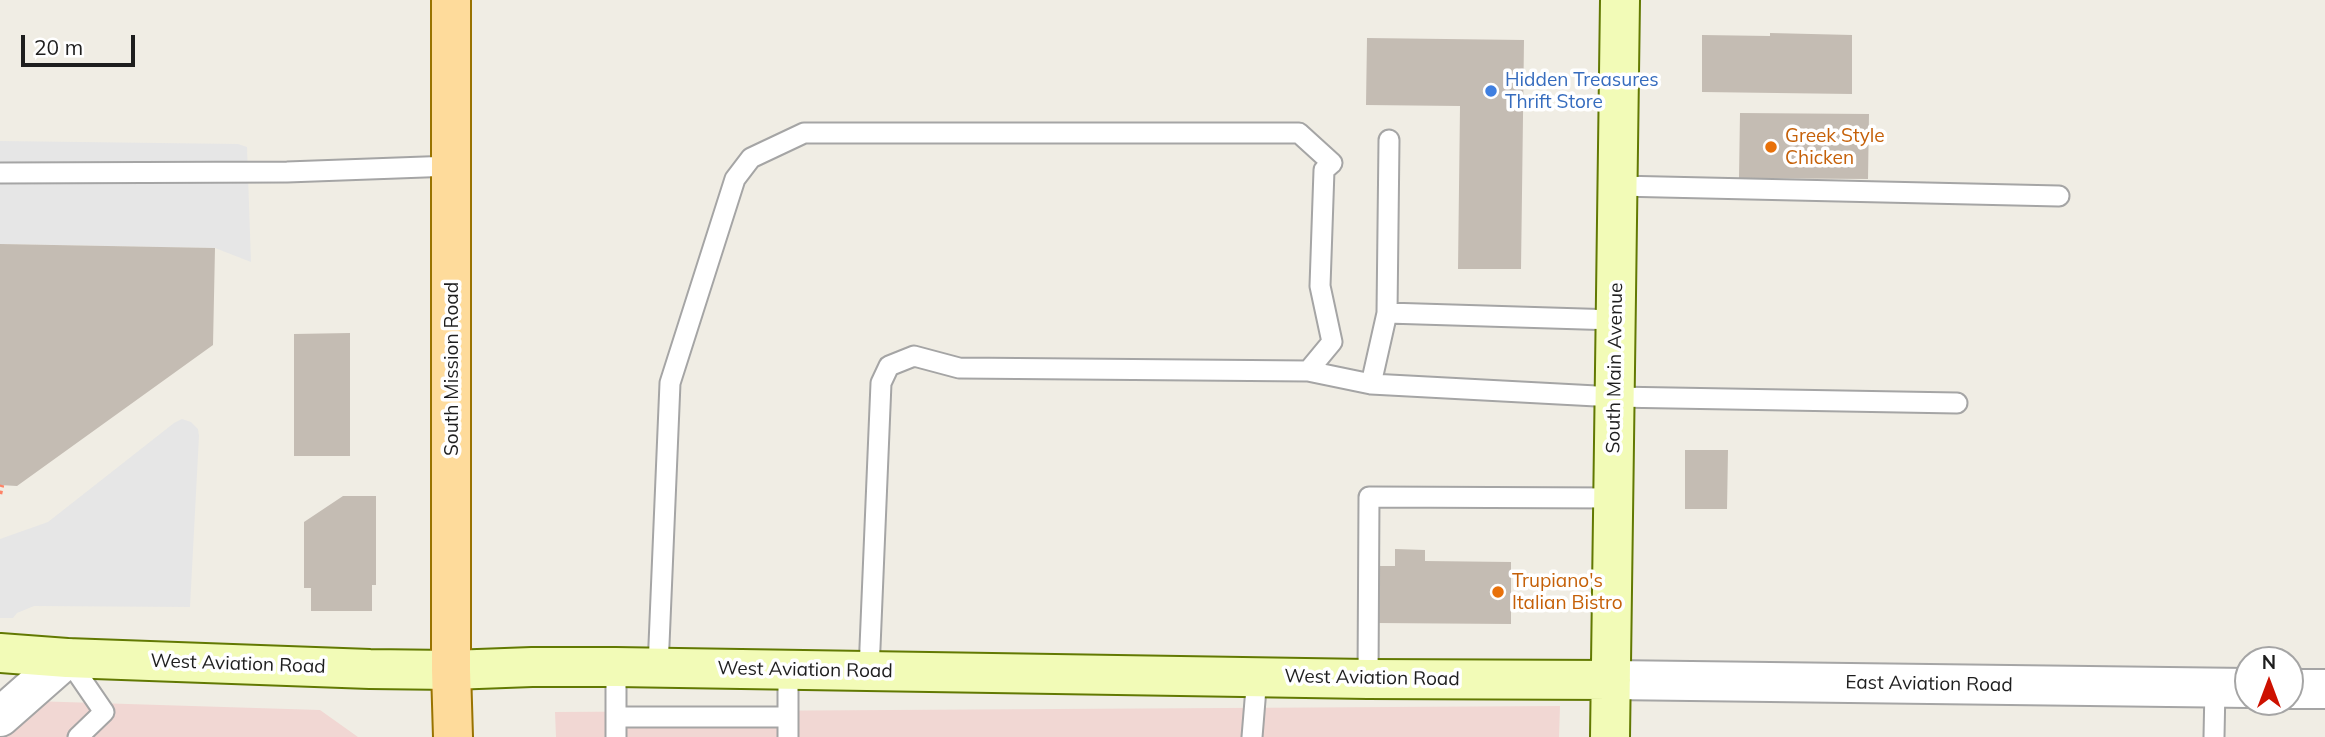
<!DOCTYPE html>
<html>
<head>
<meta charset="utf-8">
<style>
  body { margin:0 }
  #map { position:relative; width:2325px; height:737px; overflow:hidden; background:#f0ede4; font-family:Mulish,sans-serif }
  canvas { display:block }
  .north { position:absolute; left:2234px; top:646px; width:70px; height:70px; box-sizing:border-box; background:#fff; border:2px solid #a5a5a5; border-radius:50%; rotate:0deg; font-size:19px; font-weight:700; line-height:28px; text-align:center; color:#1e1e1e }
  .north::after { content:''; display:block; margin:auto; width:24px; height:32px; background:#cd1100; clip-path:polygon(50% 0,100% 100%,50% 72%,0 100%) }
  .scale { position:absolute; left:21px; top:35px; width:114px; height:32px; box-sizing:border-box; border:4px solid #1e1e1e; border-top:0; padding-left:9px; font-size:21px; line-height:24px; white-space:nowrap; color:#1e1e1e; -webkit-text-stroke:5px #fff; paint-order:stroke }
</style>
</head>
<body>
<div id="map">
<canvas width="2325" height="737"></canvas>
<div class="north">N</div>
<div class="scale">20 m</div>
</div>
<script>
const c = document.querySelector('canvas').getContext('2d');
c.lineJoin = 'round';
function fill(path, color) {
  c.fillStyle = color;
  c.fill(path, 'evenodd');
}
function shape(rows) {
  const path = new Path2D();
  for (const r of rows) {
    path.moveTo(r[0], r[1]);
    for (let i = 2; i < r.length; i += 2) path.lineTo(r[i], r[i + 1]);
  }
  return path;
}
function trace(path, color, width, dash) {
  c.strokeStyle = color;
  c.lineWidth = width;
  c.lineCap = dash ? 'butt' : 'round';
  c.setLineDash(dash || []);
  c.stroke(path);
}
function write(font, color, halo, rows, align = 'center') {
  c.font = font + ' Mulish,sans-serif';
  c.lineWidth = 7;
  c.setLineDash([]);
  c.textBaseline = 'middle';
  c.strokeStyle = halo;
  c.fillStyle = color;
  for (const [text, x, y, turn = 0] of rows) {
    c.save();
    c.translate(x, y);
    c.rotate((+turn || 0) * Math.PI / 180);
    c.textAlign = isNaN(turn) ? turn : align;
    if (halo) c.strokeText(text, 0, 0);
    c.fillText(text, 0, 0);
    c.restore();
  }
}
const commercial = shape([
  [0,700,320,710,358,737,0,737],
  [1560,706,1559,737,556,737,555,712]
]);
const parking = shape([
  [0,141,238,144,247,147,251,262,215,248,0,244],
  [182,419,191,422,198,429,199,436,190,607,34,606,17,613,13,618,0,618,0,539,48,522,174,423]
]);
const building = shape([
  [1770,33,1852,35,1852,94,1702,92,1702,35,1770,36],
  [1367,38,1524,40,1521,269,1458,269,1460,106,1366,105],
  [1740,113,1869,114,1868,179,1739,178],
  [0,244,215,248,213,345,17,486,0,485],
  [350,333,350,456,294,456,294,334],
  [1685,450,1728,450,1727,509,1685,509],
  [343,496,376,496,376,585,372,585,372,611,311,611,311,588,304,588,304,522],
  [1395,549,1425,550,1425,561,1511,562,1511,624,1377,623,1377,566,1395,566]
]);
const path = shape([
  [0,494,2,485]
]);
const lane = shape([
  [1389,140,1387,313,1616,320],
  [0,173,287,172,452,166],
  [1618,186,2059,196],
  [1387,313,1371,384,1615,397,1957,403],
  [1308,371,1371,384],
  [67,658,104,712,78,737],
  [616,667,616,717,788,717],
  [658,668,670,383,735,179,751,158,804,133,1299,133,1332,163,1324,170,1320,286,1332,342,1308,371,959,368,914,356,889,366,881,383,869,671],
  [788,669,788,737],
  [1368,679,1369,497,1614,498],
  [616,737,616,717],
  [1252,737,1257,676],
  [2214,737,2215,687]
]);
const street = shape([
  [1611,680,2248,688],
  [2290,689,2325,689],
  [0,717,67,658]
]);
const secondary = shape([
  [0,653,67,658,370,669,451,670,532,667,616,667,1368,679,1611,680],
  [1610,737,1620,0]
]);
const primary = shape([
  [451,0,451,670,453,737]
]);
const markers = [
  [1491,91,7,"#3f7fe0"],
  [1771,147,7,"#e8710a"],
  [1498,592,7,"#e8710a"]
];
const shopNames = [
  ["Hidden Treasures",1505,80],
  ["Thrift Store",1505,102]
];
const foodNames = [
  ["Greek Style",1785,136],
  ["Chicken",1785,158],
  ["Trupiano's",1512,581],
  ["Italian Bistro",1512,603]
];
const streetNames = [
  ["South Main Avenue",1615,368,-89],
  ["South Mission Road",452,369,-90],
  ["West Aviation Road",238,664,2],
  ["West Aviation Road",805,670,1],
  ["West Aviation Road",1372,678,1],
  ["East Aviation Road",1929,684,1]
];
fill(commercial, '#f1d7d3');
fill(parking, '#e6e6e6');
fill(building, '#c4bcb3');
trace(lane, '#a5a5a5', 23);
trace(street, '#a5a5a5', 42);
trace(secondary, '#627902', 42);
trace(primary, '#997300', 42);
trace(path, '#fd8367', 4.5, [3.5, 3.5]);
trace(lane, '#fff', 19);
trace(street, '#fff', 38);
trace(secondary, '#f2fbb7', 38);
trace(primary, '#fedb9b', 38);
for (const [x, y, r, color] of markers) {
  const dot = new Path2D();
  dot.arc(x, y, r, 0, 2 * Math.PI);
  c.fillStyle = color;
  c.fill(dot);
  trace(dot, '#fff', 2.5);
}
write('19px', '#366cbe', '#fff', shopNames, 'left');
write('19px', '#c56008', '#fff', foodNames, 'left');
write('19px', '#1e1e1e', '#fff', streetNames);
</script>
</body>
</html>
